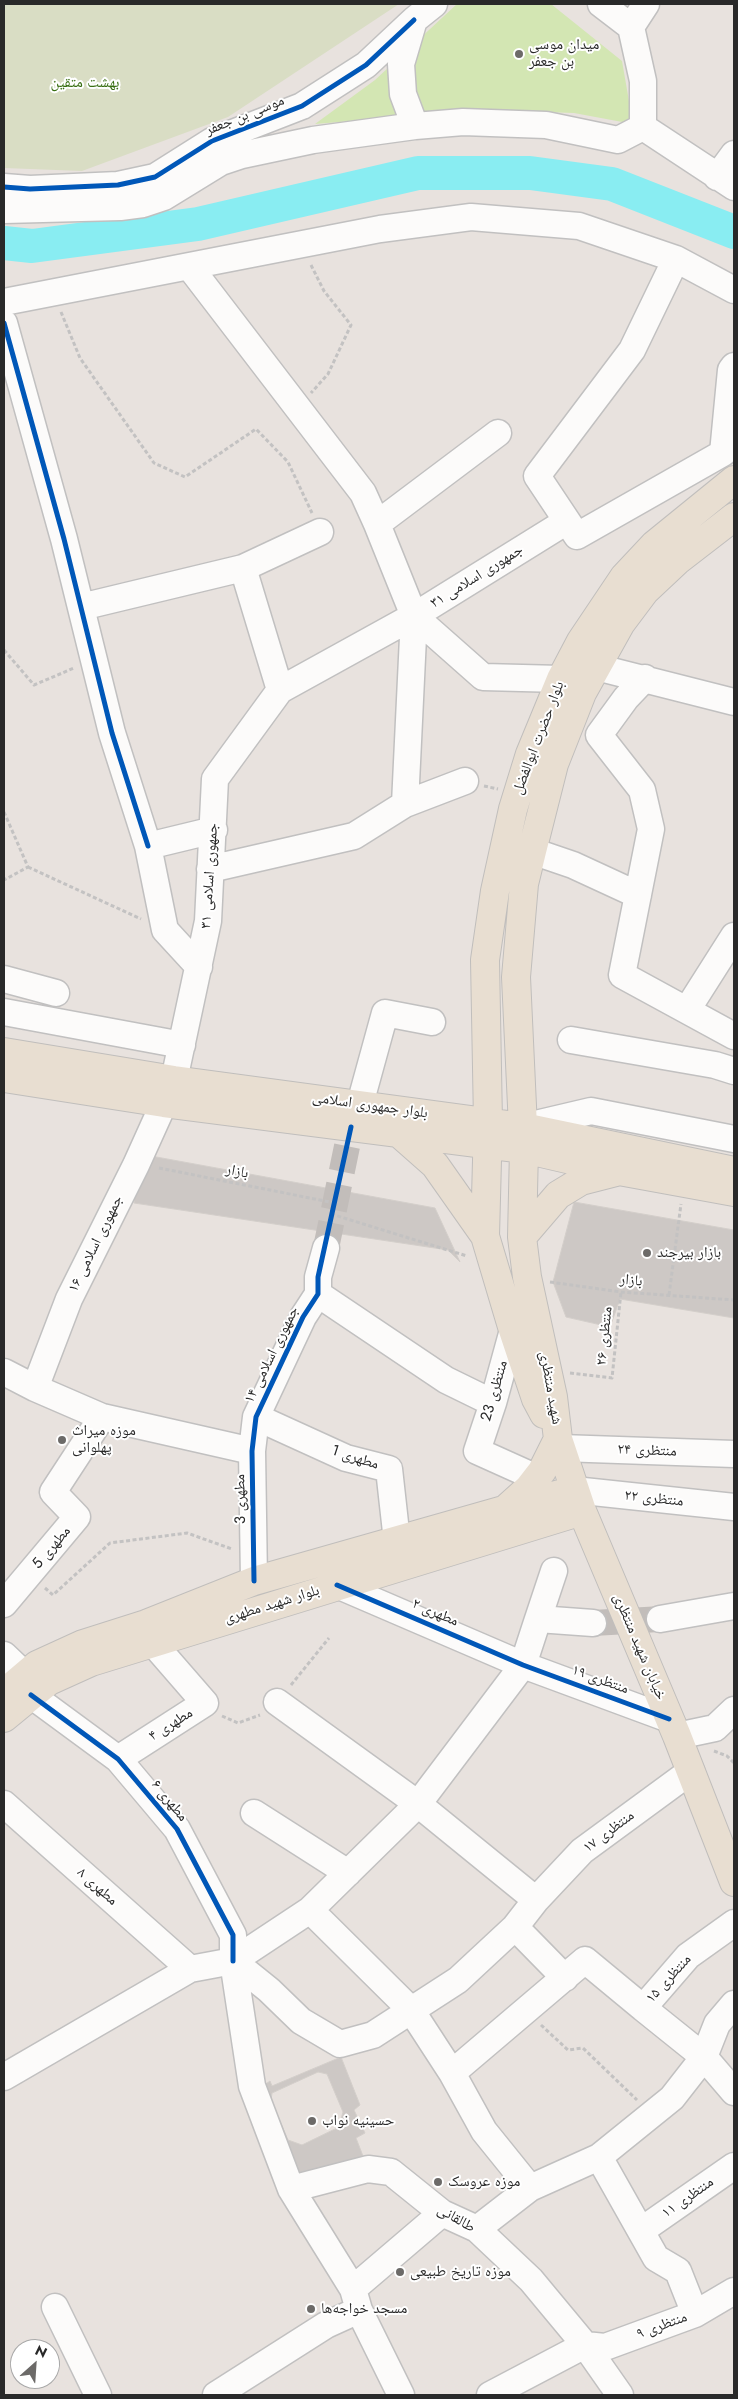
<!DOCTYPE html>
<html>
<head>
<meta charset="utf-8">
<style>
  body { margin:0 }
  #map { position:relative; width:738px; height:2399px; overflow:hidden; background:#e8e2de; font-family:Jost,sans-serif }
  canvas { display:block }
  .frame { position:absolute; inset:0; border:5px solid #292929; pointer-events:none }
  .north { position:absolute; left:10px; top:2339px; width:50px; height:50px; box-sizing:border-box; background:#fff; border:1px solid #a9a9a9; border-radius:50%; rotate:26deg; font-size:14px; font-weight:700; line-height:20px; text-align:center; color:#292929 }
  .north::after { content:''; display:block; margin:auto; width:18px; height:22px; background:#6c6a68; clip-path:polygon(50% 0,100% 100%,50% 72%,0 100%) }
</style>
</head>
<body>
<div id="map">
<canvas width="738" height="2399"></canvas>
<div class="frame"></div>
<div class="north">N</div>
</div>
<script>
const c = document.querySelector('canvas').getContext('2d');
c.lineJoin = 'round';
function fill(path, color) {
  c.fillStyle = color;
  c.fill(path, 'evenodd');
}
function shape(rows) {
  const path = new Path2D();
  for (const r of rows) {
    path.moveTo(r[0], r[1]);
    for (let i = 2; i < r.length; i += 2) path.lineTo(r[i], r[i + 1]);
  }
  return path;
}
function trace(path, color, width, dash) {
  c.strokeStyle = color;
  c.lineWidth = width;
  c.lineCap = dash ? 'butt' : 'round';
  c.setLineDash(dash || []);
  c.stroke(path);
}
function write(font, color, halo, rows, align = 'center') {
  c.font = font + ' Jost,"Noto Naskh Arabic",sans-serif';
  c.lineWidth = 4;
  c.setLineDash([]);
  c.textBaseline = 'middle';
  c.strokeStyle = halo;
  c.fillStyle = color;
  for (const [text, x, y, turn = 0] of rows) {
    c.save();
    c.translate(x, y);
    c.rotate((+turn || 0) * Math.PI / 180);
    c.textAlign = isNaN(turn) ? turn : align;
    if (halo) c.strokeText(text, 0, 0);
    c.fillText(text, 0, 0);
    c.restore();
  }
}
const green = shape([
  [457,4,551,4,622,61,633,124,574,113,487,110,315,124,375,80]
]);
const cemetery = shape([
  [4,4,399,4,228,117,82,171,4,168]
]);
const river = shape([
  [4,243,32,246,198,224,418,173,530,173,612,184,734,232]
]);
const building = shape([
  [140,1154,435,1208,460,1262,448,1250,134,1203,140,1154],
  [574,1202,734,1230,734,1318,620,1299,610,1327,566,1317,553,1282,574,1202],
  [341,2057,360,2105,354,2110,365,2133,356,2138,368,2169,291,2189,260,2088,270,2081,272,2086,341,2057],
  [318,2072,327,2074,343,2112,339,2127,302,2145,288,2140,271,2100,272,2093,318,2072]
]);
const minorTunnel = shape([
  [326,1248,351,1127],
  [593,1623,660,1619]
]);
const path = shape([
  [311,265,324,291,351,325,328,374,311,393],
  [61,312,80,358,154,463,185,477,256,429,288,462,312,513],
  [4,650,34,685,74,668],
  [484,786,498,789],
  [4,812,28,867,4,880],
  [28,867,141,919],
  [159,1168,335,1203],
  [331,1214,467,1256],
  [550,1282,621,1292,734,1300],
  [669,1295,681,1204],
  [570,1373,612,1378,621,1292],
  [45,1588,53,1595,110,1543,187,1533,232,1549],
  [291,1685,329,1638],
  [222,1716,238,1723,260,1715],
  [714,1751,727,1756,734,1763],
  [541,2025,568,2050,583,2048,637,2100]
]);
const minor = shape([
  [434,4,414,20,401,64,403,94,415,126,463,122,546,125,618,140,643,127],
  [601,4,631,27,643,81,643,127],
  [631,27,646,4],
  [643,127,734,187],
  [717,177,734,154],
  [4,187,30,189,118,185,155,177,212,141,302,106,366,65,414,20],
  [4,210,120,207,143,204,164,197,221,162,242,155,313,140,415,126],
  [676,259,632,350,537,476,577,536,723,453,731,370,734,366],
  [189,266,363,493,377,524,414,616,405,804],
  [4,302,380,229,471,217,579,226,676,259,734,290],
  [4,323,64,539,112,733,148,846],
  [377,524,498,433],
  [81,607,243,568,320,532],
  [414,616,483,677,561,679],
  [596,667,734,702],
  [645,678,626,698,599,735,642,790,651,829,622,975,734,1036],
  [280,690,414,616,567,521],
  [532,851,573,865,638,895],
  [210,869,354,836,405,804,465,781],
  [199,967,165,930,148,846,214,830],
  [4,979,56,993],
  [687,1010,734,936],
  [4,1012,182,1045],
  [571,1040,715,1065,734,1071],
  [174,1080,208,921,215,779,280,690,243,568],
  [360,1104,385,1013,432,1022],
  [523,1127,591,1111,734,1139],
  [318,1294,446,1380,493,1403],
  [513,1330,493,1403,477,1451,537,1478],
  [4,1372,35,1388,102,1417,252,1451],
  [35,1388,69,1299,136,1165,164,1103],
  [256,1417,346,1458,389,1469,397,1541],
  [561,1448,734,1454],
  [574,1490,734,1507],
  [254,1581,252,1451,256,1417,303,1317,318,1294,318,1277,326,1248],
  [337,1585,523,1665,669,1719],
  [4,1604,77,1517,53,1492,102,1417],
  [538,1619,554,1571],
  [660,1619,734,1606],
  [4,1655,25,1675],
  [31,1695,118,1759,177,1829,233,1935,233,1961,252,2086,291,2189,353,2289,359,2310,401,2395],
  [677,1736,715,1728,734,1710],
  [118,1759,205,1703,152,1642],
  [4,1804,190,1969],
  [254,1813,348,1873],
  [536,1900,582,1851,691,1771],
  [310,1910,411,2010,452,2073,484,2131,530,2188],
  [734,1923,688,1956,643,2008,704,2057,734,2092],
  [515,1927,565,1978],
  [233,1961,269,1990,301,2021,340,2044,373,2035,458,1980,515,1927,536,1900,418,1804,277,1702],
  [452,2073,585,1960,643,2008],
  [4,2077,190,1969,233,1961,310,1910,418,1804,523,1665,538,1619,593,1623],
  [599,2157,656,2258,678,2271,695,2314],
  [291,2189,368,2169,391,2172,442,2213,477,2229,531,2280,585,2345,620,2395],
  [477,2229,530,2188,599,2157,672,2098,704,2057,717,2024,734,2004],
  [642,2230,734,2166],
  [353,2289,442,2213],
  [55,2307,98,2395],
  [216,2395,326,2325,359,2310],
  [490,2395,585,2345,605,2347,695,2314,734,2291]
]);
const major = shape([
  [734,517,677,561,645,591,621,623,582,693,554,764,532,851,524,884,516,977,524,1149,522,1237,527,1277,553,1397,558,1439,582,1511,677,1736,734,1882],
  [4,1052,174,1080,523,1127,734,1171],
  [4,1078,164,1103,524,1149,619,1171,734,1192],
  [401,1135,435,1165,485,1236],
  [522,1237,558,1195,581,1181,616,1172],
  [544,1414,536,1399,513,1330,485,1236,488,1122,485,960,495,891,513,809,530,754,561,679,581,641,624,577,654,545,734,480],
  [508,1507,528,1489,542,1471,558,1439],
  [4,1693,37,1665,83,1644,146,1624,254,1581,574,1490],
  [4,1718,49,1681,91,1662,582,1511]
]);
const cycleway = shape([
  [4,187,30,189,118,185,155,177,212,141,302,106,366,65,414,20],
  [4,323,64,539,112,733,148,846],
  [254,1581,252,1451,256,1417,303,1317,318,1294,318,1277,351,1127],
  [337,1585,523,1665,669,1719],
  [31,1695,118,1759,177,1829,233,1935,233,1961]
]);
const markers = [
  [519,54,5,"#6c6a68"],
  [647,1253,5,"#6c6a68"],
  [62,1440,5,"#6c6a68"],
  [312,2121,5,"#6c6a68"],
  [438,2182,5,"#6c6a68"],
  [400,2272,5,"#6c6a68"],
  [311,2309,5,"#6c6a68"]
];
const poiNames = [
  ["میدان موسی",529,45],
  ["بن جعفر",529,62],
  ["بازار بیرجند",657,1253],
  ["موزه میراث",72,1431],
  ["پهلوانی",72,1448],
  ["حسینیه نواب",322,2121],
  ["موزه عروسک",448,2182],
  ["موزه تاریخ طبیعی",410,2272],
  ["مسجد خواجه‌ها",321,2309]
];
const parkNames = [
  ["بهشت متقین",85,83]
];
const streetNames = [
  ["موسی بن جعفر",245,116,-22],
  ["جمهوری اسلامی ۳۱",477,577,-32],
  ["بلوار حضرت ابوالفضل",539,738,-69],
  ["جمهوری اسلامی ۳۱",210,876,-86],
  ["بلوار جمهوری اسلامی",370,1106,8],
  ["بازار",237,1172,11],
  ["جمهوری اسلامی ۱۶",96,1244,-64],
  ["بازار",631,1281,5],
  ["منتظری ۲۶",605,1336,-84],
  ["جمهوری اسلامی ۱۴",272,1355,-64],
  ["شهید منتظری",550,1388,80],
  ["منتظری 23",495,1391,-74],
  ["منتظری ۲۴",647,1451,2],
  ["مطهری 1",355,1458,18],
  ["مطهری 3",241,1499,-91],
  ["منتظری ۲۲",654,1499,6],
  ["مطهری 5",52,1548,-50],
  ["بلوار شهید مطهری",272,1605,-17],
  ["مطهری ۲",435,1613,23],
  ["خیابان شهید منتظری",639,1647,67],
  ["منتظری ۱۹",600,1680,20],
  ["مطهری ۴",171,1725,-32],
  ["مطهری ۶",169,1801,51],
  ["منتظری ۱۷",609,1832,-37],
  ["مطهری ۸",97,1887,42],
  ["منتظری ۱۵",669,1979,-48],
  ["منتظری ۱۱",688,2198,-35],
  ["طالقانی",456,2219,30],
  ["منتظری ۹",662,2326,-20]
];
fill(green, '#d3e6b3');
fill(cemetery, '#d9ddc4');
trace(river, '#89edf2', 34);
fill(building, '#cdc8c5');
trace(building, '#d3ceca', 1);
trace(minorTunnel, '#c2bdba', 26, [26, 13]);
trace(minor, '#c1c0c0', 29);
trace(major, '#c0bebc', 30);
trace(path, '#c3c2c2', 3, [4, 2.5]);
trace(minor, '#fcfbfa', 26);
trace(major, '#e8ded1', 28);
trace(cycleway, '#0057b8', 5);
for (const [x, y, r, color] of markers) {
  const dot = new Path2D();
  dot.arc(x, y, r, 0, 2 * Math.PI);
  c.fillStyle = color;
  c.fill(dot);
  trace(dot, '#fff', 2);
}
write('15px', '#292929', '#fff', poiNames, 'left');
write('15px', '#386e12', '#fff', parkNames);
write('15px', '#292929', '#fff', streetNames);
</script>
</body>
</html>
